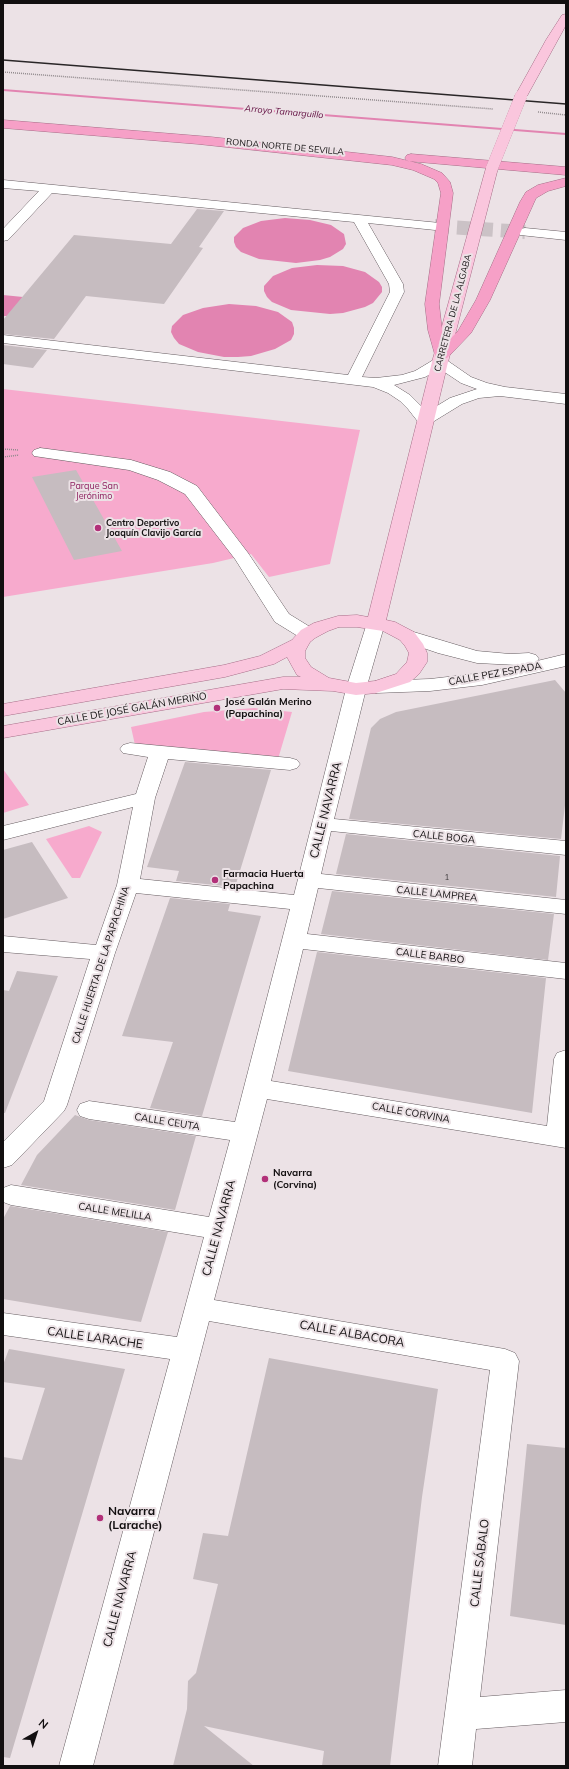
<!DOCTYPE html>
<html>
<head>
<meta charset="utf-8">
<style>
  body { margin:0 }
  #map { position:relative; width:569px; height:1769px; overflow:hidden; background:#ece2e6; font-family:Mulish,sans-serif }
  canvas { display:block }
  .frame { position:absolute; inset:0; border:4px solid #120f10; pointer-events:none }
  .north { position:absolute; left:16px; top:1713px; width:40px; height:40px; -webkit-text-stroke:3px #ece2e6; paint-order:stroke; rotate:39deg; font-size:11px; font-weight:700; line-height:16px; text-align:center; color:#120f10 }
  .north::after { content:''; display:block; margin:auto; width:14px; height:18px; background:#120f10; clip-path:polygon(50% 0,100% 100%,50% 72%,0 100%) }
</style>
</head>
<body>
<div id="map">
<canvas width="569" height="1769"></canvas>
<div class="frame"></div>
<div class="north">N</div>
</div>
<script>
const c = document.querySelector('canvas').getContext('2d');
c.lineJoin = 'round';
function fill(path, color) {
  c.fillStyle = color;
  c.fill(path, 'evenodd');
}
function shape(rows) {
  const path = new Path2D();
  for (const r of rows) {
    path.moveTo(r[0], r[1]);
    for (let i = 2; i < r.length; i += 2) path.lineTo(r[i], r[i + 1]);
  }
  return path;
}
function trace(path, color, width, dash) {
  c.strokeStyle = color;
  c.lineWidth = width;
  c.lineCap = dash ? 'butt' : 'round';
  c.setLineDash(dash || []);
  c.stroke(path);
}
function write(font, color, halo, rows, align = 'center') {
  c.font = font + ' Mulish,sans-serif';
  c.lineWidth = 4;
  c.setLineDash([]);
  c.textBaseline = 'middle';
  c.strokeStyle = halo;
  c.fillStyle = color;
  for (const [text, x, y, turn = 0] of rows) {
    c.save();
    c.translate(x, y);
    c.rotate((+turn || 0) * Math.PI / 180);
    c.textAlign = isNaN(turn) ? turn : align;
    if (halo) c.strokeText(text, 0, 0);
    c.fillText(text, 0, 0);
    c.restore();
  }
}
const green = shape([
  [3,389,360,430,330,564,269,577,251,554,213,563,3,597],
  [254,708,292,712,278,759,135,745,131,727,204,712],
  [3,769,11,780,29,805,3,813],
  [89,826,102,832,80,878,72,878,46,839]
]);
const water = shape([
  [285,218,310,220,331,225,344,234,346,244,343,249,330,257,320,260,296,263,259,259,241,252,236,247,234,242,234,237,243,228,261,221],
  [317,265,343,266,365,272,379,282,382,287,382,292,373,303,365,307,343,313,330,314,291,310,272,302,267,297,264,291,264,286,273,276,292,268],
  [3,295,23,297,12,316,3,316],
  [229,304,256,306,278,312,292,322,294,328,294,334,291,340,275,349,251,356,238,357,224,357,198,352,179,344,174,338,171,332,172,326,183,315,203,308]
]);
const stream = shape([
  [3,89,566,133,566,135,3,91,3,89]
]);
const building = shape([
  [197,209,224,211,199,247,203,248,164,304,86,296,54,339,3,334,3,320,74,235,171,244],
  [3,345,47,350,33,368,3,364],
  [76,470,122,551,74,560,32,477],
  [555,680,566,693,566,797,561,839,349,819,371,728,380,719,396,712],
  [185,762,271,770,235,887,176,881,179,871,147,867],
  [346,834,560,856,556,897,336,874],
  [32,842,68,898,3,919,3,850],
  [332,891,554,914,548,960,321,934],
  [170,898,230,904,228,911,261,916,202,1116,150,1108,173,1042,122,1036],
  [317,952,546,978,532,1113,288,1071],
  [17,971,58,976,5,1113,3,1113,3,990,9,991],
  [75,1115,89,1120,196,1136,175,1210,21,1185,37,1155],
  [10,1206,168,1232,141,1322,3,1299,3,1219],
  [9,1349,125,1369,10,1758,3,1757,3,1457,22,1460,45,1388,3,1382,3,1365],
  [269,1358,438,1389,422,1497,390,1766,322,1766,324,1751,204,1726,254,1766,173,1766,187,1709,188,1681,196,1673,218,1584,193,1579,203,1533,228,1536],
  [527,1444,566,1448,566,1625,510,1616]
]);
const minorTunnel = shape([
  [435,226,525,232]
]);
const path = shape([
  [3,72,493,109],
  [538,112,566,115],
  [3,449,18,450],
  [3,457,19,455]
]);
const minor = shape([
  [3,180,440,223,442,226,440,229,435,230,368,223,403,284,404,292,362,377,376,378,402,375,415,371,435,359,440,357,445,359,471,377,487,383,505,387,566,394,566,404,500,396,479,398,462,404,431,423,425,425,419,423,408,409,400,401,388,393,373,387,3,343,3,335,348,375,390,292,389,284,354,222,52,193,8,240,3,241,3,229,39,191,3,188,3,180],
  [440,369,461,383,477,389,450,398,427,412,410,395,394,385,425,377,440,369],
  [525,228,566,232,566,240,520,235,518,232,520,229,525,228],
  [40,448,131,460,170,472,197,486,248,553,289,614,315,630,317,634,315,638,308,640,301,638,275,622,235,559,185,494,158,480,129,470,34,456,32,453,34,450,40,448],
  [376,617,383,619,385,623,366,689,334,819,566,841,566,855,331,831,321,874,566,900,566,914,318,888,307,934,566,963,566,979,303,949,271,1081,547,1126,554,1059,557,1053,566,1050,566,1148,267,1099,214,1300,505,1349,515,1353,519,1361,480,1697,566,1690,566,1722,476,1729,472,1766,438,1766,490,1370,209,1321,93,1766,59,1766,170,1359,3,1335,3,1313,177,1337,204,1237,11,1205,3,1202,3,1188,11,1185,209,1217,230,1140,89,1119,80,1116,77,1110,80,1104,89,1101,235,1122,290,909,136,893,115,953,67,1105,64,1111,12,1165,3,1168,3,1142,44,1101,90,959,3,952,3,936,96,945,117,885,133,807,3,840,3,826,136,794,148,757,123,753,120,749,123,745,130,743,290,758,297,760,300,764,297,768,290,770,168,759,155,798,140,879,294,895,346,689,367,623,369,619,376,617],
  [407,630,477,651,510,654,529,653,536,655,539,659,537,661,566,654,566,666,482,685,430,691,376,693,369,691,366,687,369,683,376,681,430,679,482,673,517,665,477,663,438,653,400,640,398,636,400,632,407,630]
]);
const major = shape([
  [566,14,566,25,527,96,521,99,517,98,515,96,546,40,562,15,566,14],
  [492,164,496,165,498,168,448,362,386,620,395,622,414,632,423,644,427,653,427,662,419,674,410,682,376,693,356,695,333,691,283,689,3,738,3,726,283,677,301,677,297,675,287,657,274,664,225,677,3,716,3,704,224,665,260,656,292,640,301,630,314,623,338,616,357,615,368,617,432,362,486,168,488,165,492,164],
  [339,627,357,627,383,631,400,640,405,646,409,653,407,662,396,674,375,681,356,683,329,678,311,667,305,658,305,651,310,642,315,638,328,631,339,627]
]);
const highway = shape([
  [3,120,211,137,392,157,421,164,442,173,450,182,453,193,439,304,442,330,446,343,458,331,476,300,520,202,526,192,538,185,566,178,566,186,548,191,536,198,490,300,471,333,447,358,442,359,437,358,435,355,428,330,425,304,441,193,438,183,434,179,413,170,392,165,198,144,3,128,3,120],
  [411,154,566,167,566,175,407,161,405,158,407,155,411,154]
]);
const rail = shape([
  [3,60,566,104]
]);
const majorBridge = shape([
  [492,168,521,96]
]);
const markers = [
  [98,528,4,"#b23079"],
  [217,708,4,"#b23079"],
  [215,880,4,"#b23079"],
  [265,1179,4,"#b23079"],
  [100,1518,4,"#b23079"]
];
const numberNames = [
  ["1",447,878]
];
const farWaternames = [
  ["Arroyo Tamarguillo",284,112,5]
];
const farStreetnames = [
  ["RONDA NORTE DE SEVILLA",285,147,5],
  ["CARRETERA DE LA ALGABA",453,313,-75]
];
const farParknames = [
  ["Parque San",94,486],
  ["Jerónimo",94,496]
];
const farPoinames = [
  ["Centro Deportivo",106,523],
  ["Joaquín Clavijo García",106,533]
];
const streetNames = [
  ["CALLE PEZ ESPADA",495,674,-10],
  ["CALLE DE JOSÉ GALÁN MERINO",132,709,-10],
  ["CALLE BOGA",444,837,6],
  ["CALLE LAMPREA",437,894,6],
  ["CALLE BARBO",430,956,7],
  ["CALLE HUERTA DE LA PAPACHINA",101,965,-72],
  ["CALLE CORVINA",411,1113,10],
  ["CALLE CEUTA",167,1122,9],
  ["CALLE MELILLA",115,1212,9]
];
const poiNames = [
  ["José Galán Merino",225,702],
  ["(Papachina)",225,714],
  ["Farmacia Huerta",223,874],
  ["Papachina",223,886],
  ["Navarra",273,1173],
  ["(Corvina)",273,1185]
];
const nearStreetnames = [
  ["CALLE NAVARRA",326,810,-76],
  ["CALLE NAVARRA",219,1228,-75],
  ["CALLE ALBACORA",352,1334,10],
  ["CALLE LARACHE",95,1338,8],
  ["CALLE SÁBALO",480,1563,-83],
  ["CALLE NAVARRA",120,1599,-75]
];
const nearPoinames = [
  ["Navarra",108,1511],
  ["(Larache)",108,1525]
];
fill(green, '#f7aacd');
fill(water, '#e284b1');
fill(stream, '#e284b1');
fill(building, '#c6bcc0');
trace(minorTunnel, '#cbc2c6', 14, [14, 8]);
trace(minor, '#655c60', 1);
trace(major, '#a66d87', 1);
trace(highway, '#a66d87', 1);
trace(path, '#918a8d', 1.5, [1, 1]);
fill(minor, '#fff');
fill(major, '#fac6dd');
fill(highway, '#f6a0c7');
trace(rail, '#2a2627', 1.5);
trace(majorBridge, '#a66d87', 12, []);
trace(majorBridge, '#fac6dd', 12);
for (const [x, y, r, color] of markers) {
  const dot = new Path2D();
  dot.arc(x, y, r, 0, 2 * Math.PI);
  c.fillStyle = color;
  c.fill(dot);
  trace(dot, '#ece2e6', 1.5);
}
write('8px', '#3f3a3c', null, numberNames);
write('italic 9px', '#5e083c', '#ece2e6', farWaternames);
write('9px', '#120f10', '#ece2e6', farStreetnames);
write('9px', '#8b1c5c', '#ece2e6', farParknames);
write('bold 9px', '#120f10', '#ece2e6', farPoinames, 'left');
write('10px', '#120f10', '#ece2e6', streetNames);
write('bold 10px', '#120f10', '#ece2e6', poiNames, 'left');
write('12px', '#120f10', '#ece2e6', nearStreetnames);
write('bold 12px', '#120f10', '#ece2e6', nearPoinames, 'left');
</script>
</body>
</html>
